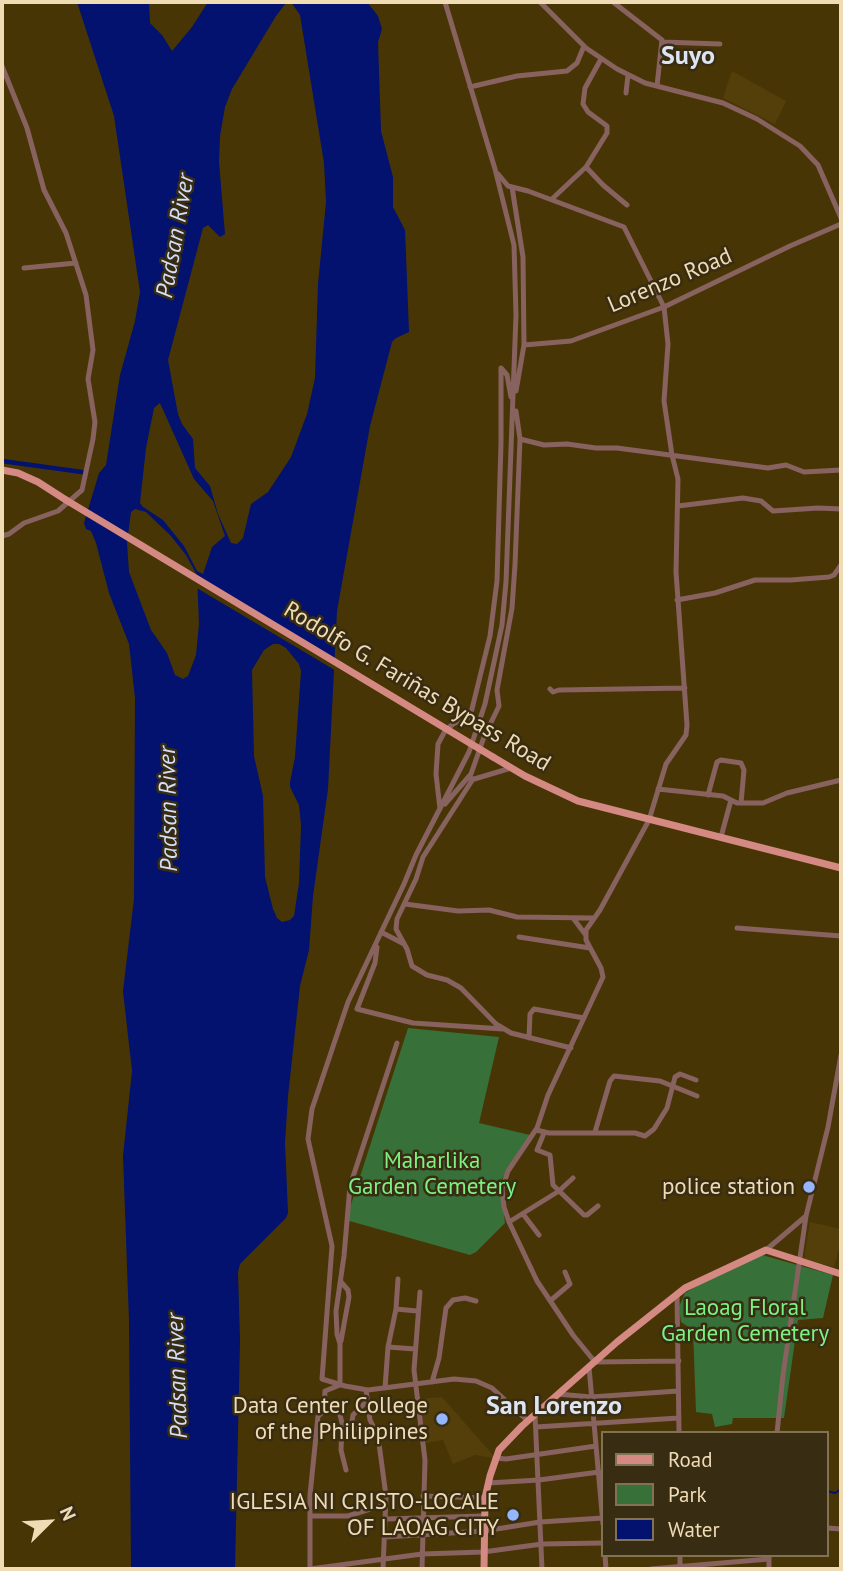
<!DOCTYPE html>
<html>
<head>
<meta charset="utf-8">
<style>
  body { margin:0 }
  #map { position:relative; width:843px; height:1571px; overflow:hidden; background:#483506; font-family:"PT Sans",sans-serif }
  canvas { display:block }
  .frame { position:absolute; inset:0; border:4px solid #efdcb5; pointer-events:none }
  .legend { position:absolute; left:601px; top:1431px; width:228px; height:126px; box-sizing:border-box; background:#382c13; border:2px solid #817254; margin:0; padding:9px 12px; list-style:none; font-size:21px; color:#efdcb5 }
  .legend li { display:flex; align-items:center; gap:14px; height:35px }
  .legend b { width:35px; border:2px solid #817254 }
  .north { position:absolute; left:14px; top:1487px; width:70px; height:70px; -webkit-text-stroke:5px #382c13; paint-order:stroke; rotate:66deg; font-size:19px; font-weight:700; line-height:28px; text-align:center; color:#efdcb5 }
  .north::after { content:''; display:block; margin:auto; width:24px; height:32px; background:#efdcb5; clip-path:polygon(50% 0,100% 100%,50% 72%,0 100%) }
</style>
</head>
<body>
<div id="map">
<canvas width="843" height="1571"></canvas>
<div class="frame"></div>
<ul class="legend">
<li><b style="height:9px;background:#d48983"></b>Road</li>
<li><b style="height:19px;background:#377039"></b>Park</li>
<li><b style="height:19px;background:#02126e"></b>Water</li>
</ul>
<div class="north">N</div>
</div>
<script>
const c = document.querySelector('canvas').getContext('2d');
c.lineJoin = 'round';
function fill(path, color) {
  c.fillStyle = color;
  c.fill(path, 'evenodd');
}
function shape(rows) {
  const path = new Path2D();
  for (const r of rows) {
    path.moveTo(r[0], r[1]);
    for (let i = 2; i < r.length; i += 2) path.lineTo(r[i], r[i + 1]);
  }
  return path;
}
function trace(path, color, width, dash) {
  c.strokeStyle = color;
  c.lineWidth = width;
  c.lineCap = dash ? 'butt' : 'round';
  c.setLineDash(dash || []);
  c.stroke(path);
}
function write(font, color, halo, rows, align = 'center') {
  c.font = font + ' "PT Sans",sans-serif';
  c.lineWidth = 5;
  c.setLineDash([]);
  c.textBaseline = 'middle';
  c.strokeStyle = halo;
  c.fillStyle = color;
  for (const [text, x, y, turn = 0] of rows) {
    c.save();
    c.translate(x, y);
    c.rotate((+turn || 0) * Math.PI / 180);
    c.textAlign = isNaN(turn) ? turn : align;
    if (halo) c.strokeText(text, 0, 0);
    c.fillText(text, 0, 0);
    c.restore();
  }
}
const built = shape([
  [732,71,786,101,775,124,723,98],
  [810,1222,841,1229,841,1242,834,1267,804,1259],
  [442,1397,492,1454,493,1458,475,1455,453,1464,443,1440,426,1443,418,1399]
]);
const green = shape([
  [408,1028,499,1037,479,1123,530,1135,500,1182,505,1223,476,1252,470,1255,346,1220],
  [762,1255,833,1275,823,1318,798,1320,784,1418,733,1418,732,1424,715,1427,712,1414,696,1412,693,1330,681,1322,679,1307,685,1293,702,1283]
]);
const water = shape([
  [77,2,149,2,150,23,162,35,172,51,192,27,208,2,289,2,286,3,276,16,232,89,225,107,220,136,219,162,225,234,220,237,208,225,203,228,168,360,178,414,182,424,193,439,195,468,210,486,218,514,231,543,237,544,243,538,251,504,268,492,291,457,307,414,315,378,318,284,326,202,324,163,300,15,291,2,367,2,378,16,382,29,378,42,381,131,393,177,393,207,405,230,409,332,396,338,392,342,370,426,337,611,328,789,313,896,309,950,300,986,288,1096,285,1143,288,1213,286,1218,240,1264,238,1272,240,1341,235,1569,131,1569,129,1321,123,1156,132,1071,123,991,134,899,135,698,129,644,109,593,96,543,91,531,86,529,84,523,99,473,106,465,120,375,135,321,140,292,114,116],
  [160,403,194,479,213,501,225,536,212,547,203,574,197,571,184,546,163,520,143,507,140,503,146,448,154,408],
  [135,509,146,512,171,536,186,555,197,575,199,624,196,655,188,676,183,679,175,675,167,653,151,630,129,572,127,543,131,512],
  [273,644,279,644,286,648,299,664,301,671,295,757,290,782,290,787,299,805,301,825,299,883,294,916,290,920,282,922,277,918,273,909,265,877,263,796,254,756,252,670,264,650]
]);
const pier = shape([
  [193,576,339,661,338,672,195,587]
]);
const stream = shape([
  [827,1491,835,1493,841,1489]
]);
const canal = shape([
  [2,461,82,472]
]);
const minor = shape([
  [445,2,495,169,514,245,516,315,506,582,502,625,485,704,469,752,416,855,404,884,348,1002,312,1109,308,1139,332,1246,322,1379,345,1386,368,1390,454,1379,476,1381,492,1388,528,1421],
  [540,2,586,48,617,69,645,83,723,103,757,119,800,146,818,165,841,218],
  [613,2,662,40,657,86],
  [662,42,720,44],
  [2,66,27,128,44,190,66,233,86,295,93,350,88,379,95,422,93,439,82,490,58,511,24,523,9,534,2,536],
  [470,87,517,76,567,71,577,63,584,46],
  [626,93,628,75],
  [586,167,603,185,627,205],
  [498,174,508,186,528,191,624,227,664,307,668,344,664,401,672,455,678,479,676,572,687,725,686,735,666,764,649,820,600,910,586,930,586,940,601,968,603,977,548,1095,537,1128,508,1171,502,1189,504,1207,509,1222,537,1281,573,1335,595,1362,679,1361],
  [512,187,523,257,524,345],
  [552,199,586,167,607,133,607,126,588,112,583,104,585,88,601,59],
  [24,268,76,263],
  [516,391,524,345,571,341,664,307,790,246,841,224],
  [520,439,544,445,567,444,596,448,617,448,768,468,786,465,804,472,841,470],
  [678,506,743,498,761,501,773,511,818,508,841,509],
  [677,600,715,593,755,580,791,580,829,577,834,575,841,565],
  [550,689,553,692,559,690,685,688],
  [473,779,423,857,416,879,397,919,396,929,407,949,412,966,427,975,447,980,461,988,496,1024,511,1033,571,1048],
  [471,780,511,768],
  [658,789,723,796,737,803,763,803,787,793,841,780],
  [708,795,717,762,721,760,741,763,744,770,741,803],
  [445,804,471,774,484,737,499,706,497,690,512,608,515,565,520,439,516,411],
  [440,809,436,774,438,744,445,731,453,724,470,717,490,636,497,581,501,443,501,368,507,375,511,397],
  [721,837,731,800],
  [405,904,458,911,489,910,517,917,594,918],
  [573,918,585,934],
  [737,928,841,936],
  [381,932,404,944],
  [519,937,590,948],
  [377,947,375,963,357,1009,413,1023,503,1029],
  [529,1038,530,1014,534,1009,584,1018],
  [536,1130,549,1133,635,1133,645,1136,654,1129,667,1108,675,1077,680,1074,696,1080],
  [595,1132,610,1081,614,1076,660,1081,697,1096],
  [544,1133,537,1150,550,1155,553,1185,584,1215,587,1215,598,1206],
  [523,1214,539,1235],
  [509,1222,559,1191,573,1178],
  [766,1250,806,1216,828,1127,841,1055],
  [341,1282,348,1290,349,1297,341,1341],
  [420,1292,414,1370,425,1460,422,1569],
  [677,1294,679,1433],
  [550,1301,570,1284,565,1272],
  [396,1309,417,1311],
  [388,1347,415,1349],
  [589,1367,603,1524],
  [432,1382,439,1358,446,1308,453,1300,465,1298,476,1301],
  [385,1388,388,1347,396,1309,398,1279],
  [366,1390,370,1420,378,1436,386,1496,383,1569],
  [558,1394,591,1397,678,1391],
  [324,1411,325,1391,340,1385,340,1344,337,1334,336,1311,344,1256,350,1186,397,1043],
  [535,1415,542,1569],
  [342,1426,341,1450,346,1470],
  [536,1427,679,1418],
  [351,1428,353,1415,367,1401],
  [376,1432,343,1427,339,1411,324,1411,318,1416,310,1495,310,1569,422,1554,483,1552,542,1544,603,1543],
  [777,1433,783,1375,806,1216],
  [495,1458,506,1459,596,1446],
  [488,1483,539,1480,599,1472],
  [423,1496,485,1498],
  [310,1516,348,1516,386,1504],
  [386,1519,484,1516],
  [827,1528,841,1529],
  [385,1537,484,1531,540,1522,603,1518],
  [605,1555,606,1569],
  [651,1569,769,1559],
  [680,1569,680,1555],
  [769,1569,769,1555]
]);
const major = shape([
  [2,470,18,473,38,482,66,500],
  [493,757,525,776,578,801,841,868],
  [484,1569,485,1498,490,1476,499,1450,522,1426,617,1342,685,1288,766,1250,841,1274]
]);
const majorBridge = shape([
  [66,500,493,757]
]);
const markers = [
  [809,1187,7,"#95b6fd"],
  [442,1419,7,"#95b6fd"],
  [513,1515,7,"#95b6fd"]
];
const streetNames = [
  ["Lorenzo Road",670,281,-23],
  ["Rodolfo G. Fariñas Bypass Road",417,687,31]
];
const parkNames = [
  ["Maharlika",432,1161],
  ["Garden Cemetery",432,1187],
  ["Laoag Floral",745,1308],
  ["Garden Cemetery",745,1334]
];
const poiNames = [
  ["police station",795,1187],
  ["Data Center College",428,1406],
  ["of the Philippines",428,1432],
  ["IGLESIA NI CRISTO-LOCALE",499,1502],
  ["OF LAOAG CITY",499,1528]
];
const waterNames = [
  ["Padsan River",176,236,-80],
  ["Padsan River",169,809,-91],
  ["Padsan River",178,1376,-92]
];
const quarterNames = [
  ["Suyo",688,57],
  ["San Lorenzo",554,1407]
];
fill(built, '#543f0a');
fill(green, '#377039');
fill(water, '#02126e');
fill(pier, '#483506');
trace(stream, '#02126e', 2);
trace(canal, '#02126e', 4.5);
trace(minor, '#87625f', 5);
trace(major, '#d48983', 7);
trace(majorBridge, '#d48983', 7);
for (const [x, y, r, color] of markers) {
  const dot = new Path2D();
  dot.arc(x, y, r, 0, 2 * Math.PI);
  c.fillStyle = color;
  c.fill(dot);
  trace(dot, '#382c13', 2.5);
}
write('23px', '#efdcb5', '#382c13', streetNames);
write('23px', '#7df282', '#382c13', parkNames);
write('23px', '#efdcb5', '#382c13', poiNames, 'right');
write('italic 24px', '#d3dff8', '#382c13', waterNames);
write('bold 26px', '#dde4f2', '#382c13', quarterNames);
</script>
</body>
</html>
